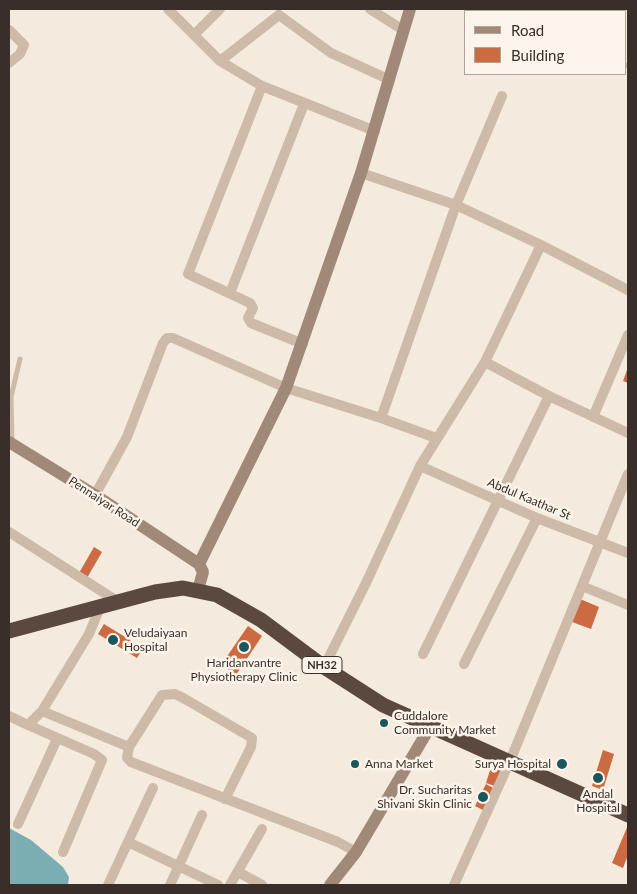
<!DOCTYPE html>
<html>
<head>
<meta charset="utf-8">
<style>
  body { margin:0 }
  #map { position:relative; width:637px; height:894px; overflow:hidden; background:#f4eadd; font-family:Lato,sans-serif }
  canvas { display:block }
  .frame { position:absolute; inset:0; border:10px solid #392f28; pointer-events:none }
  .legend { position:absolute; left:464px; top:10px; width:162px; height:65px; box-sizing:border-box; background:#fbf4ea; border:1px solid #ada59c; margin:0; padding:6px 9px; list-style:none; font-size:15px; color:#392f28 }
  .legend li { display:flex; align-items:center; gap:10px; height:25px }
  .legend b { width:25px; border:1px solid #ada59c }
</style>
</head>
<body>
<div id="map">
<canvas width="637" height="894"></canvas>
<div class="frame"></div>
<ul class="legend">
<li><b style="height:6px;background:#a18979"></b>Road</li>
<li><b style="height:14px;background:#cc6a42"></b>Building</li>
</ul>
</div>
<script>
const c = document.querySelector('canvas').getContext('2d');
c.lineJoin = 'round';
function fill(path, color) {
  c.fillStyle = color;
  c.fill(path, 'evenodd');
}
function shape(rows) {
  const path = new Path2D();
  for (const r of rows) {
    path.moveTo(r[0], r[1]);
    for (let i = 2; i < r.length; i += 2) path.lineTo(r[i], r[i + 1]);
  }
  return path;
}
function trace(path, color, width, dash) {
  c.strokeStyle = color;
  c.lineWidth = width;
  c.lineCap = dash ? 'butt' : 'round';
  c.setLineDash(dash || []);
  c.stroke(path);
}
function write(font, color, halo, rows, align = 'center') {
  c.font = font + ' Lato,sans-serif';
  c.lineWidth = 5;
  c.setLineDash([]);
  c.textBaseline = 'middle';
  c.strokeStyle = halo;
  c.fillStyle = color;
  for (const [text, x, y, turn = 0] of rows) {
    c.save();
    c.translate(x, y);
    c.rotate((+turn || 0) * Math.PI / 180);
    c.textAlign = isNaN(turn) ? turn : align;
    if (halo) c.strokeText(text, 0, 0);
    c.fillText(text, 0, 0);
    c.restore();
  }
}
const water = shape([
  [9,828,31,840,63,867,69,877,68,885,9,885]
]);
const building = shape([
  [628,367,628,383,623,381],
  [94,547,102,552,87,578,79,573],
  [580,599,599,607,591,629,572,622],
  [104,624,143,648,137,658,98,634],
  [248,626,262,636,236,675,221,665],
  [603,750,614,754,603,790,592,786],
  [491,767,503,770,498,787,486,783],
  [486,784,495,789,485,811,475,806],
  [628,825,628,855,623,868,612,863]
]);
const lane = shape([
  [626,65,628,66],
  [12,443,11,397,20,359]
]);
const street = shape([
  [168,9,220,61,262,86,375,131],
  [370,9,403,30],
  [604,11,605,9],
  [9,30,24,45,20,54,9,63],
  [194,35,220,9],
  [220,61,279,15,331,53,390,80],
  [262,86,188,274,250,303,253,308,248,318,251,323,303,344],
  [361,173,456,205,541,245,628,290],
  [230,293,304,104],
  [485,362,549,396,628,433],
  [593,417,628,335],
  [381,418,456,205,502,96],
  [420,466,537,518,628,553],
  [95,495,127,437,163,343,167,338,173,338,286,388,381,418,436,438],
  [9,532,117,601],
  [582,586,628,605],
  [423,654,549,396],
  [464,664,537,518],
  [324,667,366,583,420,466,485,362,541,245],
  [42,711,129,747,127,758,131,762,338,842,356,852],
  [9,716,28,725,42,711,89,634,101,605],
  [28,725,94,754,102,760,63,852],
  [129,747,162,695,175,694,185,699,252,738,251,747,225,799],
  [18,824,57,739],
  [128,842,218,885],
  [238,872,262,885],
  [108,885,153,788],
  [170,885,202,815],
  [230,885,262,829],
  [454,885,510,761,628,474]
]);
const secondary = shape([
  [9,442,95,495,199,564],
  [199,564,286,388,361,173,410,9],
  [198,590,203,572,199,564],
  [330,885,356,852,430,727]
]);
const highway = shape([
  [9,631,155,592,183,588,217,595,261,620,324,667,383,705,628,815]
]);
const markers = [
  [113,640,6,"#1b565d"],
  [244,647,6,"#1b565d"],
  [384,723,5,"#1b565d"],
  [355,764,5,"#1b565d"],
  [562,764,6,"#1b565d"],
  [598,778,6,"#1b565d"],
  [483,797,6,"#1b565d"]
];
const shields = [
  [322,665,40]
];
const shieldNames = [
  ["NH32",322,665]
];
const streetNames = [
  ["Abdul Kaathar St",529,499,23],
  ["Pennaiyar Road",104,502,33]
];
const poiNames = [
  ["Veludaiyaan",124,633],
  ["Hospital",124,647],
  ["Haridanvantre",244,663,"center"],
  ["Physiotherapy Clinic",244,677,"center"],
  ["Cuddalore",394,716],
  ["Community Market",394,730],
  ["Anna Market",365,764],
  ["Surya Hospital",551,764,"right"],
  ["Dr. Sucharitas",472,790,"right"],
  ["Shivani Skin Clinic",472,804,"right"],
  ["Andal",598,794,"center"],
  ["Hospital",598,808,"center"]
];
fill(water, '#7aaeb3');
fill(building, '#cc6a42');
trace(lane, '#cdbaa8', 5);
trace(street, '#cdbaa8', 10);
trace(secondary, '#a18979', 12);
trace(highway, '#5b493f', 15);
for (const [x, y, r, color] of markers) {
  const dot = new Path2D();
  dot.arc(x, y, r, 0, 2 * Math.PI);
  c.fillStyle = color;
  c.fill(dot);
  trace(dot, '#fbf4ea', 2);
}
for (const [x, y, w] of shields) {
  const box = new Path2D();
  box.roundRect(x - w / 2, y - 8.5, w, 17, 4);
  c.fillStyle = '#fbf4ea';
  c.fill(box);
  trace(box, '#392f28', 1);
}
write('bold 11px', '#392f28', null, shieldNames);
write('12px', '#392f28', '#fbf4ea', streetNames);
write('12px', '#392f28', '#fbf4ea', poiNames, 'left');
</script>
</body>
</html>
